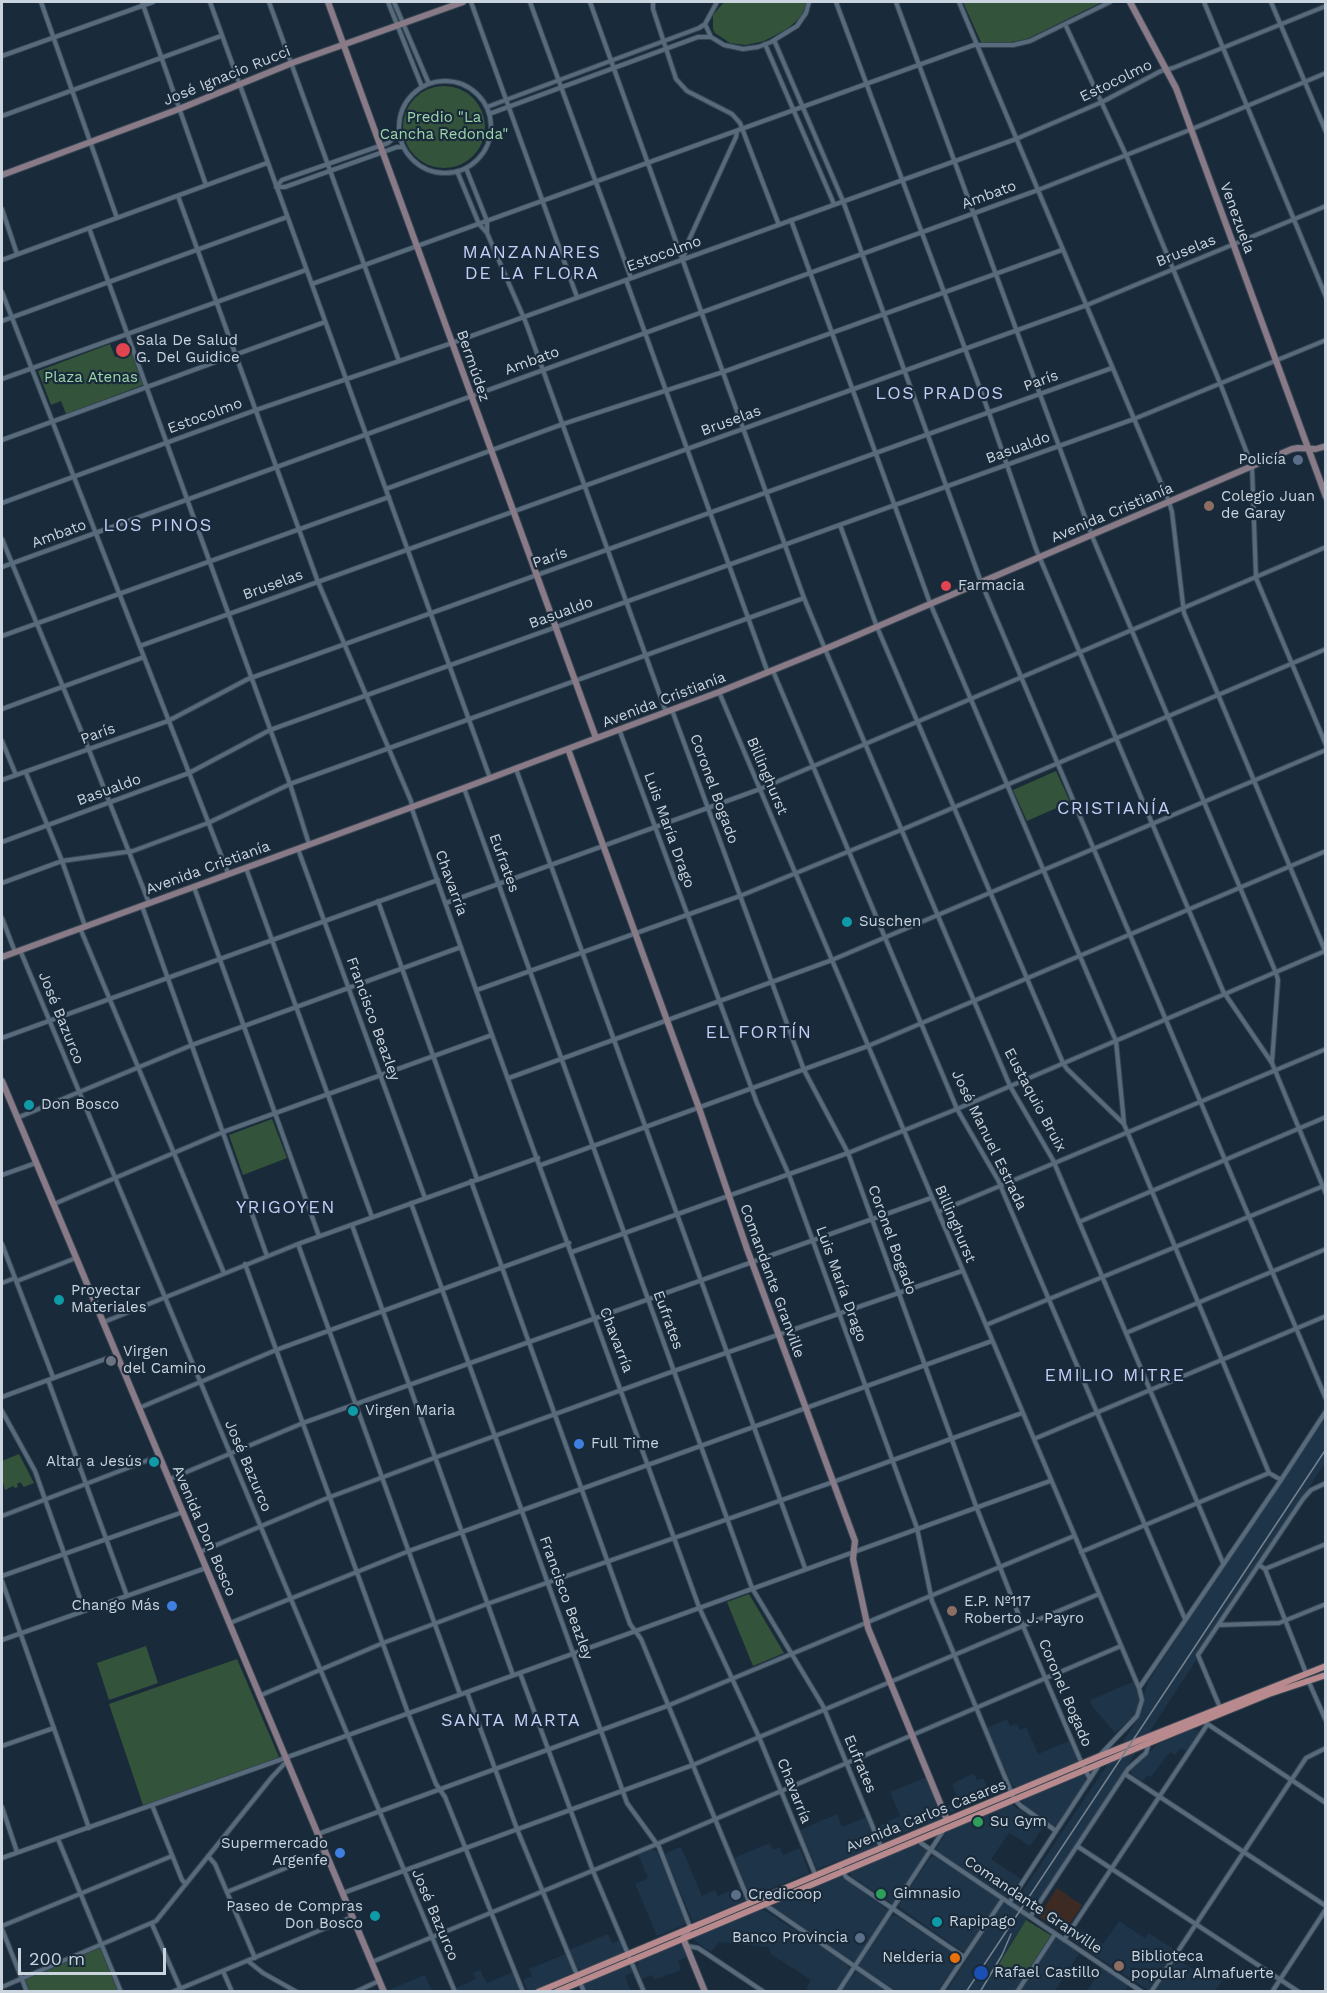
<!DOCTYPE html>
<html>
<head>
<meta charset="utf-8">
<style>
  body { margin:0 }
  #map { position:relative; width:1327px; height:1993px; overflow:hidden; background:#192a3a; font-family:"Work Sans",sans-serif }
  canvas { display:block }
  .frame { position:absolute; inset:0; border:3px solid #c9d4de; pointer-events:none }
  .scale { position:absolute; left:18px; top:1948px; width:148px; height:27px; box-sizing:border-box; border:3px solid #c9d4de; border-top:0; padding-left:8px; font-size:18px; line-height:21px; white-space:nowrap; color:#c9d4de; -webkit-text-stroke:4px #192a3a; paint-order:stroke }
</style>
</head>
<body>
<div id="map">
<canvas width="1327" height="1993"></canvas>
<div class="frame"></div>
<div class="scale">200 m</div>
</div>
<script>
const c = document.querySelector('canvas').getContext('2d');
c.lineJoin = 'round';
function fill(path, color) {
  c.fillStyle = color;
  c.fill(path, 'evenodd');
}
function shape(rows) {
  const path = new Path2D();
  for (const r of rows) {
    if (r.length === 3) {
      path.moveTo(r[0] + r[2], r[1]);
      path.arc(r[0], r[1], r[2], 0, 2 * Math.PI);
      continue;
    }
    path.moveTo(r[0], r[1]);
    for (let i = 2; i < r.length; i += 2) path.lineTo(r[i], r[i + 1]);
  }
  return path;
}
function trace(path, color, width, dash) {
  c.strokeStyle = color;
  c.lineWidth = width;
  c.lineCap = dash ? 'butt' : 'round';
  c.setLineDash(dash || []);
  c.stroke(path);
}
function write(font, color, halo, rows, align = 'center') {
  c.font = font + ' "Work Sans",sans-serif';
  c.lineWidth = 4.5;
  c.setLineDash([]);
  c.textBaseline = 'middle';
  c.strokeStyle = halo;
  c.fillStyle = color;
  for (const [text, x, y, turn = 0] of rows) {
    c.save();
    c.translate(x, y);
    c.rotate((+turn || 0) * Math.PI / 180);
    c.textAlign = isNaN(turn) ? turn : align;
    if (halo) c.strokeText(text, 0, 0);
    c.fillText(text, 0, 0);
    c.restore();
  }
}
const built = shape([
  [1325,1412,1325,1463,1012,1942,999,1964,1023,1980,1015,1991,946,1992,1003,1903,1012,1907,1140,1716,1144,1706,1144,1694,1148,1682],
  [1133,1682,1140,1701,1133,1717,1115,1733,1092,1706,1090,1700],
  [1007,1719,1010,1726,1017,1724,1020,1730,1026,1727,1038,1754,1069,1741,1077,1760,1076,1764,1017,1787,1012,1785,987,1728],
  [1192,1729,1198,1730,1199,1733,1186,1751,1181,1748,1175,1755,1170,1752,1151,1777,1148,1775,1142,1781,1131,1774,1131,1768,1158,1744],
  [974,1773,977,1780,983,1778,990,1792,1006,1786,1007,1790,950,1813,946,1807,959,1801,952,1784],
  [1079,1775,1085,1775,1086,1782,1055,1827,1023,1806,1023,1798],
  [927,1777,942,1818,883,1841,876,1827,900,1816,890,1792],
  [1011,1804,1044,1826,1030,1846,1009,1833,991,1859,1021,1879,1011,1895,1007,1897,939,1853,936,1849,948,1830],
  [837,1814,842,1827,866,1817,878,1843,876,1847,817,1869,800,1830],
  [770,1843,773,1850,780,1847,783,1855,800,1848,809,1873,751,1897,734,1858],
  [915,1844,926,1849,928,1853,893,1904,851,1876,851,1871],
  [681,1847,702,1896,715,1890,718,1896,741,1886,745,1896,743,1901,693,1922,664,1854],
  [652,1849,657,1852,687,1919,684,1925,657,1936,635,1884,648,1878,638,1854],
  [934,1856,998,1898,998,1904,965,1951,960,1950,899,1907,900,1903,930,1858],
  [840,1876,888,1910,854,1962,773,1907,774,1902],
  [761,1908,848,1965,849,1970,835,1991,810,1991,806,1988,811,1980,772,1955,768,1947,719,1942,711,1952,695,1941,695,1937],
  [895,1915,959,1956,959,1961,937,1991,897,1991,860,1967,860,1963,890,1917],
  [1119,1921,1145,1938,1149,1933,1175,1950,1148,1990,1070,1939,1076,1927,1103,1944],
  [608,1934,612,1943,620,1940,624,1950,623,1953,582,1970,578,1968,569,1950],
  [1057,1938,1080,1952,1055,1991,1023,1991,1022,1987,1053,1941],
  [679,1944,683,1946,687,1957,678,1961,681,1970,654,1980,652,1975,642,1979,637,1966,640,1960],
  [566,1954,573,1970,572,1973,531,1991,527,1989,523,1980,532,1976,529,1969],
  [1176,1958,1207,1979,1229,1971,1215,1991,1154,1991],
  [626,1966,631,1967,633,1972,625,1976,630,1990,599,1991,598,1989,586,1991,584,1986,586,1982],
  [1103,1967,1129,1985,1124,1991,1086,1992],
  [480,1970,487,1983,513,1972,521,1992,457,1992,456,1988,476,1979,473,1973],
  [856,1972,858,1972,887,1991,841,1991],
  [425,1975,432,1991,388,1991,391,1989]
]);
const education = shape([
  [1057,1888,1082,1905,1067,1928,1060,1931,1040,1917,1040,1914]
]);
const green = shape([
  [724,2,807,2,801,17,787,29,764,41,746,45,730,43,715,33,713,29,713,15],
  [963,2,1102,2,1027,39,1011,42,981,42],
  [444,127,41],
  [110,344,115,357,131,352,143,385,66,414,61,401,51,405,38,371],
  [1056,771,1070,802,1027,821,1013,790],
  [272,1119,287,1158,243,1175,229,1135],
  [19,1454,34,1483,24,1487,20,1482,17,1484,18,1487,15,1488,13,1486,5,1490,2,1478,2,1461],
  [749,1594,784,1653,753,1666,727,1602],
  [146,1646,158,1683,109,1700,97,1663],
  [237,1659,279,1757,144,1808,109,1704],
  [1026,1920,1052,1936,1023,1980,999,1964],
  [101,1945,121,1991,27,1991,22,1979]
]);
const street = shape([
  [41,2,117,218],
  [142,2,206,185],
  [210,2,490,778],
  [269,2,399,361],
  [388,2,422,87],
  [394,2,429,84],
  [471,2,577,297],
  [530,2,631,278],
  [590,2,804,598,825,649,1010,1086,1053,1160,1223,1563],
  [653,2,653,9,676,79,687,91,732,114,740,123,779,225],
  [836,2,989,413,1036,549,1223,991,1272,1063,1326,1194],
  [896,2,1092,536,1276,973,1278,980,1272,1062],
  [959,2,1169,502,1172,512,1184,613,1326,953],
  [1204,2,1326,297],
  [1271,2,1326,132],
  [705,24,711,37,724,45,743,49,758,47,771,42,797,26,806,13,809,2],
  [1065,24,1126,155,1220,383,1252,466,1256,578,1326,745],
  [774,40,843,201,981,582,1326,1399],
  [765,44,834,204],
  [2,56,153,2],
  [445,127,46],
  [487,107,699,28,705,24,717,2],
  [489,114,698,37,711,37],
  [2,116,221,36],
  [466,168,487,221,487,232],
  [457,171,479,224,487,233,526,323,666,712],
  [276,187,282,180,388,143,399,134],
  [277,187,285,187,397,147,403,147],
  [178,196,318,582,411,801,413,812,492,1035,699,1607,759,1737,815,1874],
  [2,209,17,254],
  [791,220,930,603,1116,1041,1124,1123],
  [89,228,290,784,309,844],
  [683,259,688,242,736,137,737,131],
  [2,260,267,163],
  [626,280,768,673],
  [312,284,974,45,1013,45,1030,41,1110,2],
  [2,292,228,873],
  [2,321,287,217],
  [2,379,306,270],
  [2,440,325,322],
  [386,489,563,424,723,372,1062,250],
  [2,503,256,410,452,343,1016,139,1102,102,1161,71,1173,68,1326,6],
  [840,525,877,627,1063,1063,1067,1069,1124,1124,1269,1473,1281,1480],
  [2,539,89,750,149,903],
  [2,567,1038,190,1192,129,1326,73],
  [2,636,389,497],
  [140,646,1087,305,1326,206],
  [773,671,957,1109,998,1180,1185,1619],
  [719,692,1139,1688,1142,1700,1137,1716,1100,1755],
  [2,709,144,657],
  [672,710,804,1070,848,1153,976,1506,1023,1626,1082,1764,1090,1779],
  [619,729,757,1103,789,1175,917,1528,932,1601,1014,1799,1021,1806,1056,1831],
  [2,741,16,775],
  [516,769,805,1568],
  [26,773,62,861,85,926],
  [2,780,168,721,248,679,1112,368],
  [464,788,752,1588,823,1706,881,1847],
  [2,842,189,773,270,730,1134,419,1326,340],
  [298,849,425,1198],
  [246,868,372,1217],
  [2,883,62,861,133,851,208,823,290,784,804,598],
  [194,887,319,1236],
  [378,901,477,1179],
  [446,903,760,789,1326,547],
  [142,906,267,1256],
  [2,918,15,952],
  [80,928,224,1273],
  [20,950,455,1992],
  [477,990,740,896,901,830,1326,649],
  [2,1038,438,880],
  [509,1078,832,960,1326,750],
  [17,1118,192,1045,461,947],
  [541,1165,868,1046,1326,851],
  [2,1175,36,1163],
  [471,1181,630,1624,641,1639,750,1904],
  [411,1203,627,1803,659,1847,690,1927],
  [54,1204,223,1132,492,1035],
  [938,1212,1326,1049],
  [1079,1222,1326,1117],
  [352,1225,513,1675],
  [2,1244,53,1377],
  [298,1244,460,1694],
  [572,1252,848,1153,957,1109,1325,951],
  [245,1264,408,1713,436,1784,445,1797,523,1992],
  [17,1281,76,1258],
  [2,1283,15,1278],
  [104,1322,298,1244,538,1158],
  [986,1325,1326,1185],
  [1126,1333,1326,1249],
  [48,1380,127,1596],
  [2,1397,116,1355],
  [139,1408,276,1350,569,1243],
  [2,1411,35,1471,84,1610],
  [1034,1439,1326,1316],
  [170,1479,303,1423,931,1198],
  [2,1516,159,1456],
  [200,1552,330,1497,434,1458,674,1371,962,1271],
  [1081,1552,1269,1473],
  [1259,1565,1265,1569,1306,1673],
  [1265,1569,1326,1544],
  [2,1576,183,1512],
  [2,1581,89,1828],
  [230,1623,409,1551,992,1341],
  [1219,1625,1279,1623,1326,1604],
  [2,1640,206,1568],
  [520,1673,593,1871,644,1992],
  [1308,1680,1326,1721],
  [1139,1688,1281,1480,1326,1411],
  [467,1692,517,1829,584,1992],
  [259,1696,383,1643,487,1604,833,1482,1022,1413],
  [1221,1710,1198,1655,1303,1499,1311,1490,1326,1483],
  [1206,1723,1326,1803],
  [2,1746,54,1728],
  [1125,1774,1326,1906],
  [152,1805,182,1880,186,1884],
  [2,1807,17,1852],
  [318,1834,667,1706,1074,1536],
  [58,1839,121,1992],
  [919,1839,921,1843,941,1857,1142,1992],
  [1077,1846,1299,1992],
  [208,1856,215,1864,255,1958],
  [2,1858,285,1758,1050,1481],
  [839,1865,846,1877,964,1957],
  [227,1892,325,1852],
  [343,1893,693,1765,1099,1594],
  [1009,1903,1099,1765],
  [764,1904,892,1992],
  [1030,1917,1128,1769,1146,1753,1149,1743],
  [152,1924,180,1988],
  [2,1926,172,1856],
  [2,1929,27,1992],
  [1064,1940,1207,1725],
  [687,1946,698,1948,764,1992],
  [248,1961,263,1973,297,1992],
  [372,1962,657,1844,1121,1646],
  [223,1971,232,1992],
  [2,1987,156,1921,272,1777,286,1762],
  [172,1992,352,1917],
  [355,1992,379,1981],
  [838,1992,943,1831],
  [941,1992,1003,1899],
  [1017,1992,1055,1934],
  [1151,1992,1306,1758,1326,1748],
  [1272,1992,1326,1909]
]);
const secondary = shape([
  [328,2,596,738],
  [1130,2,1176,88,1326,497],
  [2,175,179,109,292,63,463,2],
  [568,749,699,1108,747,1249,855,1541,853,1559,868,1628,947,1820],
  [2,957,464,788,719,692,825,649,1292,449,1298,448,1316,449,1326,446],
  [2,1081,384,1992],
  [690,1927,683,1938,705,1992]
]);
const primary = shape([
  [538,1992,1100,1756,1326,1666],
  [556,1992,1149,1743,1269,1694,1326,1675]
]);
const rail = shape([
  [966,1992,1326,1449],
  [980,1992,1002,1955,1011,1934]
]);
const markers = [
  [123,350,8,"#e0444e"],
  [1298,460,6,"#5c6f8a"],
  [1209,506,6,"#8d6e63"],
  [946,586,6,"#e0444e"],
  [847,922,6,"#0f9aa8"],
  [29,1105,6,"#0f9aa8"],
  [59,1300,6,"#0f9aa8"],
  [111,1361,6,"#6b7280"],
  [353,1411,6,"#0f9aa8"],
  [579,1444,6,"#3f7fe0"],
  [154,1462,6,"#0f9aa8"],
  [172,1606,6,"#3f7fe0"],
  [952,1611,6,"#8d6e63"],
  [978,1822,6,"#2e9e5b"],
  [340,1853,6,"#3f7fe0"],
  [881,1894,6,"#2e9e5b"],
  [736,1895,6,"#5c6f8a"],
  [375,1916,6,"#0f9aa8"],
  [937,1922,6,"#0f9aa8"],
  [860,1938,6,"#5c6f8a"],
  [955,1958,6,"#e8710a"],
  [1119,1966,6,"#8d6e63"],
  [981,1973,8,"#1a4fb4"]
];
const streetNames = [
  ["José Ignacio Rucci",227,76,-22],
  ["Estocolmo",1116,81,-26],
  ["Ambato",989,195,-20],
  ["Venezuela",1237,218,70],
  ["Bruselas",1186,251,-22],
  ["Estocolmo",664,254,-20],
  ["Ambato",532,361,-20],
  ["Bermúdez",473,366,71],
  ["París",1041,381,-20],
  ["Estocolmo",205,416,-20],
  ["Bruselas",731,421,-20],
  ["Basualdo",1018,448,-20],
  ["Avenida Cristianía",1112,513,-23],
  ["Ambato",59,534,-20],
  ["París",550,558,-19],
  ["Bruselas",273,585,-20],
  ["Basualdo",561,613,-20],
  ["Avenida Cristianía",664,700,-21],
  ["París",98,734,-20],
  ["Billinghurst",767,776,67],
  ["Coronel Bogado",714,789,70],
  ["Basualdo",109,790,-20],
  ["Luis María Drago",669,830,70],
  ["Eufrates",504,863,70],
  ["Avenida Cristianía",208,868,-20],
  ["Chavarría",451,883,70],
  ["José Bazurco",61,1018,68],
  ["Francisco Beazley",373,1019,70],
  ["Eustaquio Bruix",1035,1100,62],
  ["José Manuel Estrada",989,1140,64],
  ["Billinghurst",955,1224,67],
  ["Coronel Bogado",892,1240,70],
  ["Comandante Granville",772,1281,70],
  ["Luis María Drago",841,1284,70],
  ["Eufrates",668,1320,70],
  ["Chavarría",616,1340,69],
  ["José Bazurco",248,1466,67],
  ["Avenida Don Bosco",204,1531,67],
  ["Francisco Beazley",566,1598,70],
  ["Coronel Bogado",1065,1693,67],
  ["Eufrates",860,1764,67],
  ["Chavarría",794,1791,68],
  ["Avenida Carlos Casares",926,1816,-22],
  ["Comandante Granville",1033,1905,34],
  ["José Bazurco",435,1915,67]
];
const parkNames = [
  ["Predio \"La",444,118],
  ["Cancha Redonda\"",444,135],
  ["Plaza Atenas",91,378]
];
const poiNames = [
  ["Sala De Salud",136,341],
  ["G. Del Guidice",136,358],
  ["Policía",1286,460,"right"],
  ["Colegio Juan",1221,497],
  ["de Garay",1221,514],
  ["Farmacia",958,586],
  ["Suschen",859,922],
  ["Don Bosco",41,1105],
  ["Proyectar",71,1291],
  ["Materiales",71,1308],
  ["Virgen",123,1352],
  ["del Camino",123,1369],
  ["Virgen Maria",365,1411],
  ["Full Time",591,1444],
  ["Altar a Jesús",142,1462,"right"],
  ["E.P. Nº117",964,1602],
  ["Roberto J. Payro",964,1619],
  ["Chango Más",160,1606,"right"],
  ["Su Gym",990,1822],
  ["Supermercado",328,1844,"right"],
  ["Argenfe",328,1861,"right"],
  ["Gimnasio",893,1894],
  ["Credicoop",748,1895],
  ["Paseo de Compras",363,1907,"right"],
  ["Don Bosco",363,1924,"right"],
  ["Rapipago",949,1922],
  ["Banco Provincia",848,1938,"right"],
  ["Biblioteca",1131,1957],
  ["popular Almafuerte",1131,1974],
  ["Nelderia",943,1958,"right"],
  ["Rafael Castillo",994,1973]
];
const quarterNames = [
  ["MANZANARES",532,253],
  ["DE LA FLORA",532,274],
  ["LOS PRADOS",940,394],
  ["LOS PINOS",158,526],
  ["CRISTIANÍA",1114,809],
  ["EL FORTÍN",759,1033],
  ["YRIGOYEN",286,1208],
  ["EMILIO MITRE",1115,1376],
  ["SANTA MARTA",511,1721]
];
fill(built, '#1e3449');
fill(education, '#3d2b23');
fill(green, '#34533b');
trace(street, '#364451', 6);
trace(secondary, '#364451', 8);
trace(primary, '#364451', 8);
trace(street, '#576b7d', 4);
trace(secondary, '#887a86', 6);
trace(primary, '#b88a8e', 6);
trace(rail, '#74828f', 1.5);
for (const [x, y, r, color] of markers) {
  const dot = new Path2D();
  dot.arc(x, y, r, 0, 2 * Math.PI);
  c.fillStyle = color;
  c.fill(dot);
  trace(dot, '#192a3a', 2);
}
write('15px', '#c9d4de', '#192a3a', streetNames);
write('15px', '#9cd6a9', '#192a3a', parkNames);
write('15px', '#c9d4de', '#192a3a', poiNames, 'left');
c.letterSpacing = '1.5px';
write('18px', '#c5cdf7', '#192a3a', quarterNames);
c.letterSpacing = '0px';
</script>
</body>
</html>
